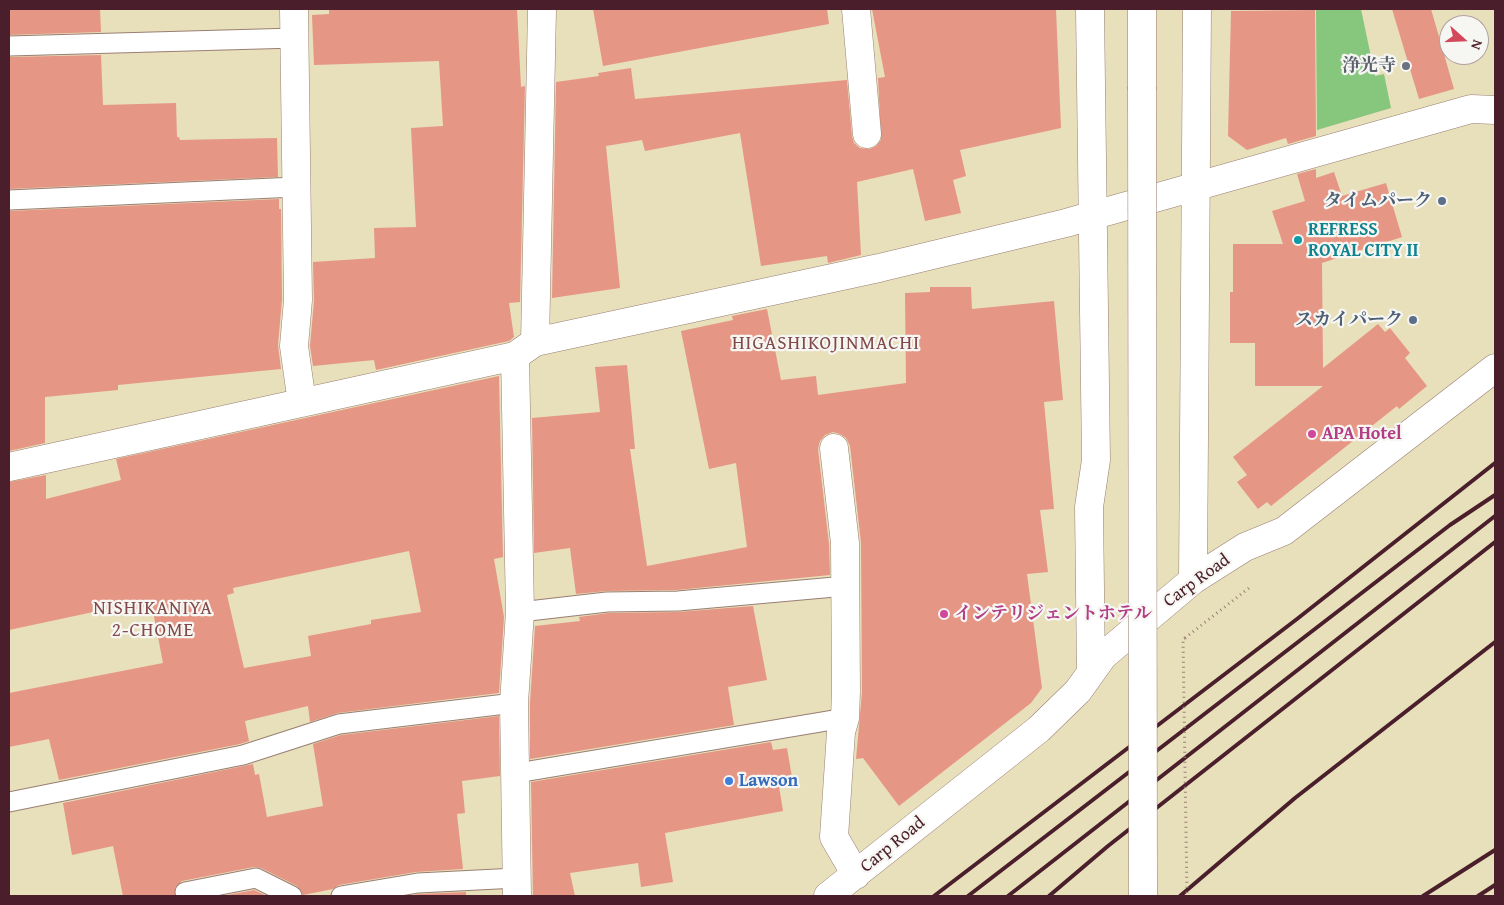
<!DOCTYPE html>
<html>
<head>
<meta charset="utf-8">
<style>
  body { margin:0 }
  #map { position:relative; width:1504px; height:905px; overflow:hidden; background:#e8dfbb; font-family:"Gentium Book Plus",serif }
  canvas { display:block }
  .frame { position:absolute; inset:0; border:10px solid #4a1f2b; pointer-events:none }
  .north { position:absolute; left:1439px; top:15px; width:50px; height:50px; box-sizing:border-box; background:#f6f6f2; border:1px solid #b1a0a2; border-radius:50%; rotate:110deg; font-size:14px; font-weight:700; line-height:20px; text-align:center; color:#4a1f2b }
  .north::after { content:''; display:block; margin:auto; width:18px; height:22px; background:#d1495b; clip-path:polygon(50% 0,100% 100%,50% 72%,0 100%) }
</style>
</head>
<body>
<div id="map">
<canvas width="1504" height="905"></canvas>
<div class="frame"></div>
<div class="north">N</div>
</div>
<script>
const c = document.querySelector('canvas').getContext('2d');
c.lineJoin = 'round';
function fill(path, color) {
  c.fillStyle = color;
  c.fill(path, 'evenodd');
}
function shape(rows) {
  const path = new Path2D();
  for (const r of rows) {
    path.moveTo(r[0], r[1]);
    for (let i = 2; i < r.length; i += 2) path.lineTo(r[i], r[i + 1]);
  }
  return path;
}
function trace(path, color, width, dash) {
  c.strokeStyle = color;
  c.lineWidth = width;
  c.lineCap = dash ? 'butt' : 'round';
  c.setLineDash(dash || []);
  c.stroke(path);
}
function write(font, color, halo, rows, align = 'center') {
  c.font = font + ' "Gentium Book Plus","Noto Serif JP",serif';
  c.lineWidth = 4.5;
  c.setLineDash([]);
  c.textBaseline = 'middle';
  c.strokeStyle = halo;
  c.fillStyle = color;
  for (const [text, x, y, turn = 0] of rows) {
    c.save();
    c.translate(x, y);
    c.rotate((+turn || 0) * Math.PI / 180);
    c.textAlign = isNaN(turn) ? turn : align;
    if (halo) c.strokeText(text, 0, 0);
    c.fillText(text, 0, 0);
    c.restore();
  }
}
const green = shape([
  [1316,9,1361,9,1375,76,1384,74,1391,108,1317,130]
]);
const building = shape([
  [9,9,100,9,101,32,9,35],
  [329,9,517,9,521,87,525,86,520,302,509,303,514,337,509,341,376,370,374,360,313,366,310,346,314,301,313,262,375,258,374,228,416,227,411,128,443,126,439,61,314,65,312,15,329,14],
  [593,9,827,9,829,24,603,66],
  [872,9,1056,9,1061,128,960,150,966,176,953,180,961,213,925,221,913,169,857,182,861,255,828,263,827,256,761,266,740,133,645,151,642,140,606,146,620,288,552,298,556,82,599,76,598,73,631,68,635,99,847,80,852,136,854,143,860,148,869,149,876,146,881,140,878,78,885,77],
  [1392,9,1431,9,1454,89,1419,99],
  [1315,10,1316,136,1288,144,1286,138,1247,150,1228,136,1231,11],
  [101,55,103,105,176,103,177,137,179,137,180,140,277,138,278,177,9,189,9,57],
  [1316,169,1316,178,1334,172,1342,196,1386,183,1402,237,1322,263,1323,368,1378,324,1385,332,1390,328,1410,353,1405,358,1427,386,1399,409,1397,406,1271,506,1267,502,1258,509,1237,482,1247,475,1233,457,1323,386,1255,386,1255,343,1230,343,1230,292,1233,292,1233,244,1283,244,1272,211,1305,201,1297,174],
  [279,199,279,209,281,209,282,299,278,345,281,369,118,385,118,390,45,397,45,443,9,451,9,211],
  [930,287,971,287,972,309,1054,301,1063,400,1044,402,1054,509,1040,510,1048,572,1027,574,1042,688,1031,703,899,806,863,758,856,759,862,692,861,543,850,446,846,438,840,434,833,432,825,435,820,441,818,449,829,544,830,575,677,590,607,591,576,594,570,548,534,553,532,418,600,412,595,367,627,365,635,449,630,449,647,566,747,547,736,463,709,469,681,331,733,320,732,316,767,309,781,380,816,376,818,395,906,383,905,293,930,292],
  [499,376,503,557,494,559,504,617,499,693,338,713,310,722,308,706,245,721,249,741,240,744,59,780,49,739,9,747,9,693,163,663,152,606,127,611,126,605,9,630,9,482,46,475,46,499,121,480,116,459],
  [409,551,421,612,371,620,371,624,308,636,311,656,244,668,227,595,234,593,233,588],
  [753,606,767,680,728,687,734,725,530,759,530,703,535,626,580,621,579,617,608,613,678,612],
  [499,716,500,776,462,781,465,813,457,814,463,869,416,872,339,885,333,889,303,895,297,886,261,868,254,867,182,881,175,888,175,896,123,896,113,846,72,855,63,803,253,764,255,775,259,774,267,817,323,806,313,744,341,735],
  [771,742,773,750,787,748,793,783,779,786,783,811,665,833,673,882,641,887,638,863,570,873,575,896,533,896,531,782],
  [254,890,267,896,222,896],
  [466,892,466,896,407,896,419,894]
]);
const path = shape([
  [1185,638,1249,588]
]);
const lane = shape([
  [9,46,296,38],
  [9,200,296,187],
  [520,612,607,602,678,601,846,586],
  [517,773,845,718],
  [9,802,243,755,339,724,514,703],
  [185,892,256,878,292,896],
  [341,896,418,883,517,878]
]);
const street = shape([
  [294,9,298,300,294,346,302,403],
  [856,9,867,134],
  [1090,9,1096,460,1089,507,1091,672],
  [535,342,542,9],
  [515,356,520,612,514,703,517,896],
  [834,448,845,543,846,691,845,718,841,732,834,837,856,875],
  [9,467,515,356,535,342,879,268,1066,223,1471,109,1495,110],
  [1193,580,1197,9],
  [828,896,1039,729,1078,691,1103,656,1193,580,1245,547,1284,531,1495,368]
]);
const secondary = shape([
  [1142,9,1142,87]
]);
const rail = shape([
  [934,896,1297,619,1495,463],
  [968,896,1450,525,1495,495],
  [1008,896,1495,516],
  [1049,896,1108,846,1495,542],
  [1180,896,1295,798,1495,642],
  [1423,896,1495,850],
  [1478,896,1495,885]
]);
const pathBridge = shape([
  [1185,638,1183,639,1187,896]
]);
const secondaryBridge = shape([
  [1142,87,1143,896]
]);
const markers = [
  [1406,66,5,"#6b7280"],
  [1442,201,5,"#5c6f8a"],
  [1298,240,5,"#0f9aa8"],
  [1413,320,5,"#5c6f8a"],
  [1312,434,5,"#d1479c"],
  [944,614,5,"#d1479c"],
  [729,781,5,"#3f7fe0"]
];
const worshipNames = [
  ["浄光寺",1396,66]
];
const serviceNames = [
  ["タイムパーク",1432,201],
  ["スカイパーク",1403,320]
];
const cultureNames = [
  ["REFRESS",1308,230],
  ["ROYAL CITY II",1308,251]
];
const hotelNames = [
  ["APA Hotel",1322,434],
  ["インテリジェントホテル",954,614]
];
const streetNames = [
  ["Carp Road",1197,581,-36],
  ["Carp Road",893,845,-39]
];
const shopNames = [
  ["Lawson",739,781]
];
const neighbourhoodNames = [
  ["HIGASHIKOJINMACHI",826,344],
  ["NISHIKANIYA",153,609],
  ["2-CHOME",153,631]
];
fill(green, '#87c67d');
fill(building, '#e69685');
trace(lane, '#997f73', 21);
trace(street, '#997f73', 29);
trace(secondary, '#997f73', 29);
trace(path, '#997f73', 3, [1, 4]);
trace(lane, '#fff', 19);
trace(street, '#fff', 28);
trace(secondary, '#fff', 28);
trace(rail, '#4a1f2b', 4);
trace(secondaryBridge, '#997f73', 29, []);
trace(pathBridge, '#997f73', 3, [1, 4]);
trace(secondaryBridge, '#fff', 28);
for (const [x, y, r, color] of markers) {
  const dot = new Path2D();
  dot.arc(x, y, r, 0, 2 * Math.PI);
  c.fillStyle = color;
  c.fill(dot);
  trace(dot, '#f6f6f2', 2);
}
write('bold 18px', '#5b616d', '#f6f6f2', worshipNames, 'right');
write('bold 18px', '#4e5e75', '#f6f6f2', serviceNames, 'right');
write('bold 18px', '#0d838f', '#f6f6f2', cultureNames, 'left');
write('bold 18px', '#b23c85', '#f6f6f2', hotelNames, 'left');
write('18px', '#4a1f2b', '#f6f6f2', streetNames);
write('bold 18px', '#366cbe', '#f6f6f2', shopNames, 'left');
c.letterSpacing = '1px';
write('19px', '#81494a', '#f6f6f2', neighbourhoodNames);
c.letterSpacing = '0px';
</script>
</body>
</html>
